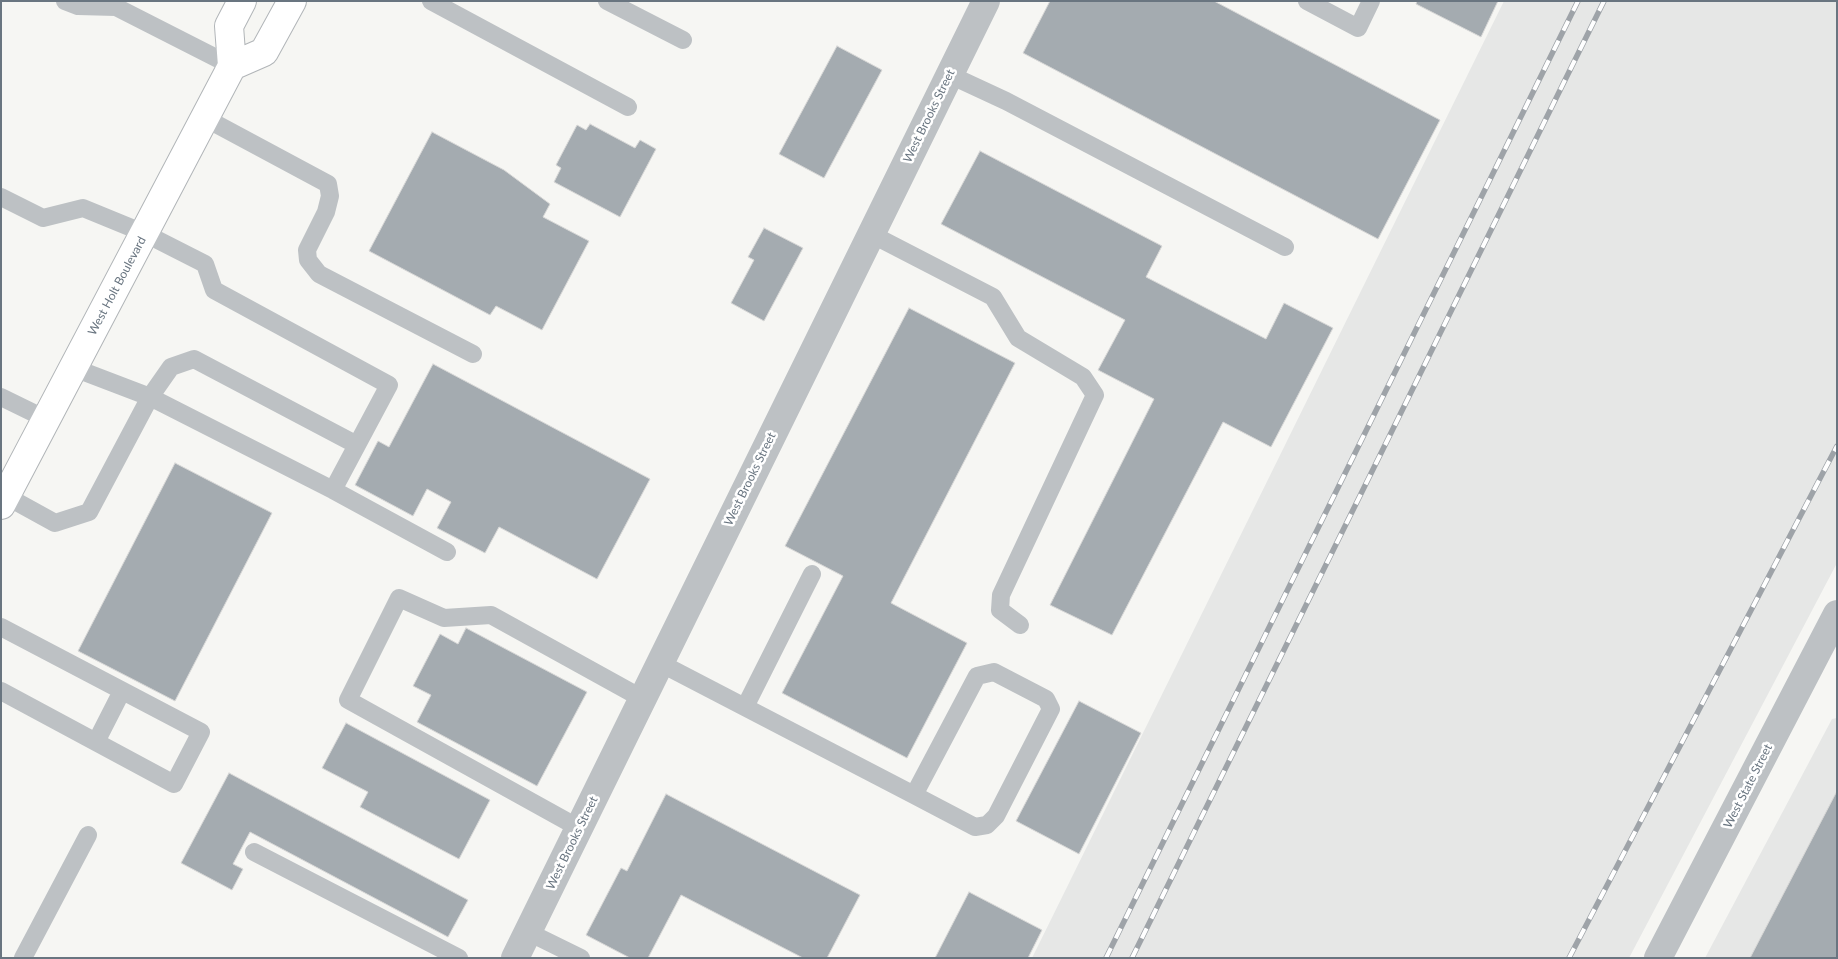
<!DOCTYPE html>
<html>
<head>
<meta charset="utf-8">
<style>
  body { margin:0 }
  #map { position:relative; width:1838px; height:959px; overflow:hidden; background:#f6f6f3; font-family:Lato,sans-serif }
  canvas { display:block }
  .frame { position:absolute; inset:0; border:2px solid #697580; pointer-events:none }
</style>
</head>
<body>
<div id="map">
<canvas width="1838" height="959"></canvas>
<div class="frame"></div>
</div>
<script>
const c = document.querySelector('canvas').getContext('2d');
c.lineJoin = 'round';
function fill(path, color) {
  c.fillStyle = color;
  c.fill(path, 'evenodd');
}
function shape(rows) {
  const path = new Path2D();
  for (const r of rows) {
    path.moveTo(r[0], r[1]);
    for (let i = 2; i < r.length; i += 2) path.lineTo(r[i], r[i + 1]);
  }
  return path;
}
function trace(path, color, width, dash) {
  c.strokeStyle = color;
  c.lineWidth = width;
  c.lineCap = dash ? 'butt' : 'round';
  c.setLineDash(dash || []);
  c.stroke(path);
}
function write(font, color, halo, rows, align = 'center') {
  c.font = font + ' Lato,sans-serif';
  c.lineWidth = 5;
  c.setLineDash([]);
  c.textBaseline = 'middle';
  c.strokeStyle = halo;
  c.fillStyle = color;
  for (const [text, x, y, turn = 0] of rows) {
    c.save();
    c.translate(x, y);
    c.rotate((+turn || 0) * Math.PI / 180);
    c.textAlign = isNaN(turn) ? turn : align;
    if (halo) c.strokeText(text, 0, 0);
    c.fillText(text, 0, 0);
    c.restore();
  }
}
const built = shape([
  [1504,1,1837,1,1837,563,1629,958,1032,958],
  [1837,718,1837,958,1705,958,1832,719]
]);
const building = shape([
  [1050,1,1214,1,1440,120,1378,239,1023,53,1050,1],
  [1417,1,1498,1,1481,37,1416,4,1417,1],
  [837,46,882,70,824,178,779,154,837,46],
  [590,124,635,148,640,140,656,149,620,217,554,182,561,168,556,165,577,125,586,130,590,124],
  [432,132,504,170,550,204,543,217,589,241,542,330,496,306,490,315,369,251,432,132],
  [980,151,1162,246,1146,277,1266,339,1284,303,1333,328,1271,447,1223,422,1112,635,1050,605,1154,399,1098,370,1125,320,941,224,980,151],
  [764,228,803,248,764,321,731,303,754,260,748,257,764,228],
  [909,308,1015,363,891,603,967,643,907,758,782,693,843,576,785,546,909,308],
  [433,364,650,479,597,579,499,527,485,553,437,528,451,502,427,489,413,516,355,485,378,441,389,447,433,364],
  [175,463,272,513,175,701,78,651,175,463],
  [466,628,587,692,537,786,417,722,431,695,413,686,440,634,458,644,466,628],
  [1079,701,1141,733,1079,854,1016,821,1079,701],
  [346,723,490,800,459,859,360,807,368,792,322,768,346,723],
  [229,773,468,900,448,937,250,832,233,864,243,869,232,890,181,863,229,773],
  [1837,791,1837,958,1750,958,1837,791],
  [666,794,860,895,827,958,803,958,681,895,648,958,630,958,586,935,621,868,627,871,666,794],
  [969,892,1042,930,1028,958,935,958,969,892]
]);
const service = shape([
  [65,1,78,6,116,7,232,66],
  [431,1,628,107],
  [607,1,683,40],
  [1307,1,1358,28,1371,1],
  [950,75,1006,101,1285,247],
  [205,118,328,184,330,196,326,212,307,250,308,260,319,274,473,354],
  [1,197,43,218,83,208,144,233,205,264,214,290,389,385,333,490],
  [871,234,993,297,1018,338,1083,377,1095,395,1001,595,1000,610,1020,625],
  [74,368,150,397,333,490,447,552],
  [1,397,46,419],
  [6,496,55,523,89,512,150,397,171,367,194,359,357,445],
  [1,627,201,732,174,784,1,691],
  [660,663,914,795,975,827,987,825,996,816,1051,709,1046,699,994,672,977,676,914,795],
  [745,707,812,574],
  [96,742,122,691],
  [579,828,348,700,399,598,444,618,491,615,643,699],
  [254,852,459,958],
  [528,932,581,958],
  [23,958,88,835]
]);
const minor = shape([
  [1658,958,1837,614]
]);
const tertiary = shape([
  [515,958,986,1]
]);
const primary = shape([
  [232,66,264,52,292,1],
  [1,505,232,66,229,26,242,1]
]);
const rail = shape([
  [1106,958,1578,1],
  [1132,958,1604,1],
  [1569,958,1837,446]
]);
const streetNames = [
  ["West Brooks Street",929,116,-64],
  ["West Holt Boulevard",117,286,-62],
  ["West Brooks Street",750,479,-64],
  ["West State Street",1748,786,-63],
  ["West Brooks Street",572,843,-64]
];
fill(built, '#e6e7e6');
fill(building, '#a4abb0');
trace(building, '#d7d7d6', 1);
trace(primary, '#b1b5b8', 30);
trace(service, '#bdc1c4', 18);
trace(minor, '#bdc1c4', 28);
trace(tertiary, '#bdc1c4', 28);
trace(primary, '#fff', 28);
trace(rail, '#9ea3a8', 5.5);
trace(rail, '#fff', 4, [11]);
write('12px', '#697580', '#fff', streetNames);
</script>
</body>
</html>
